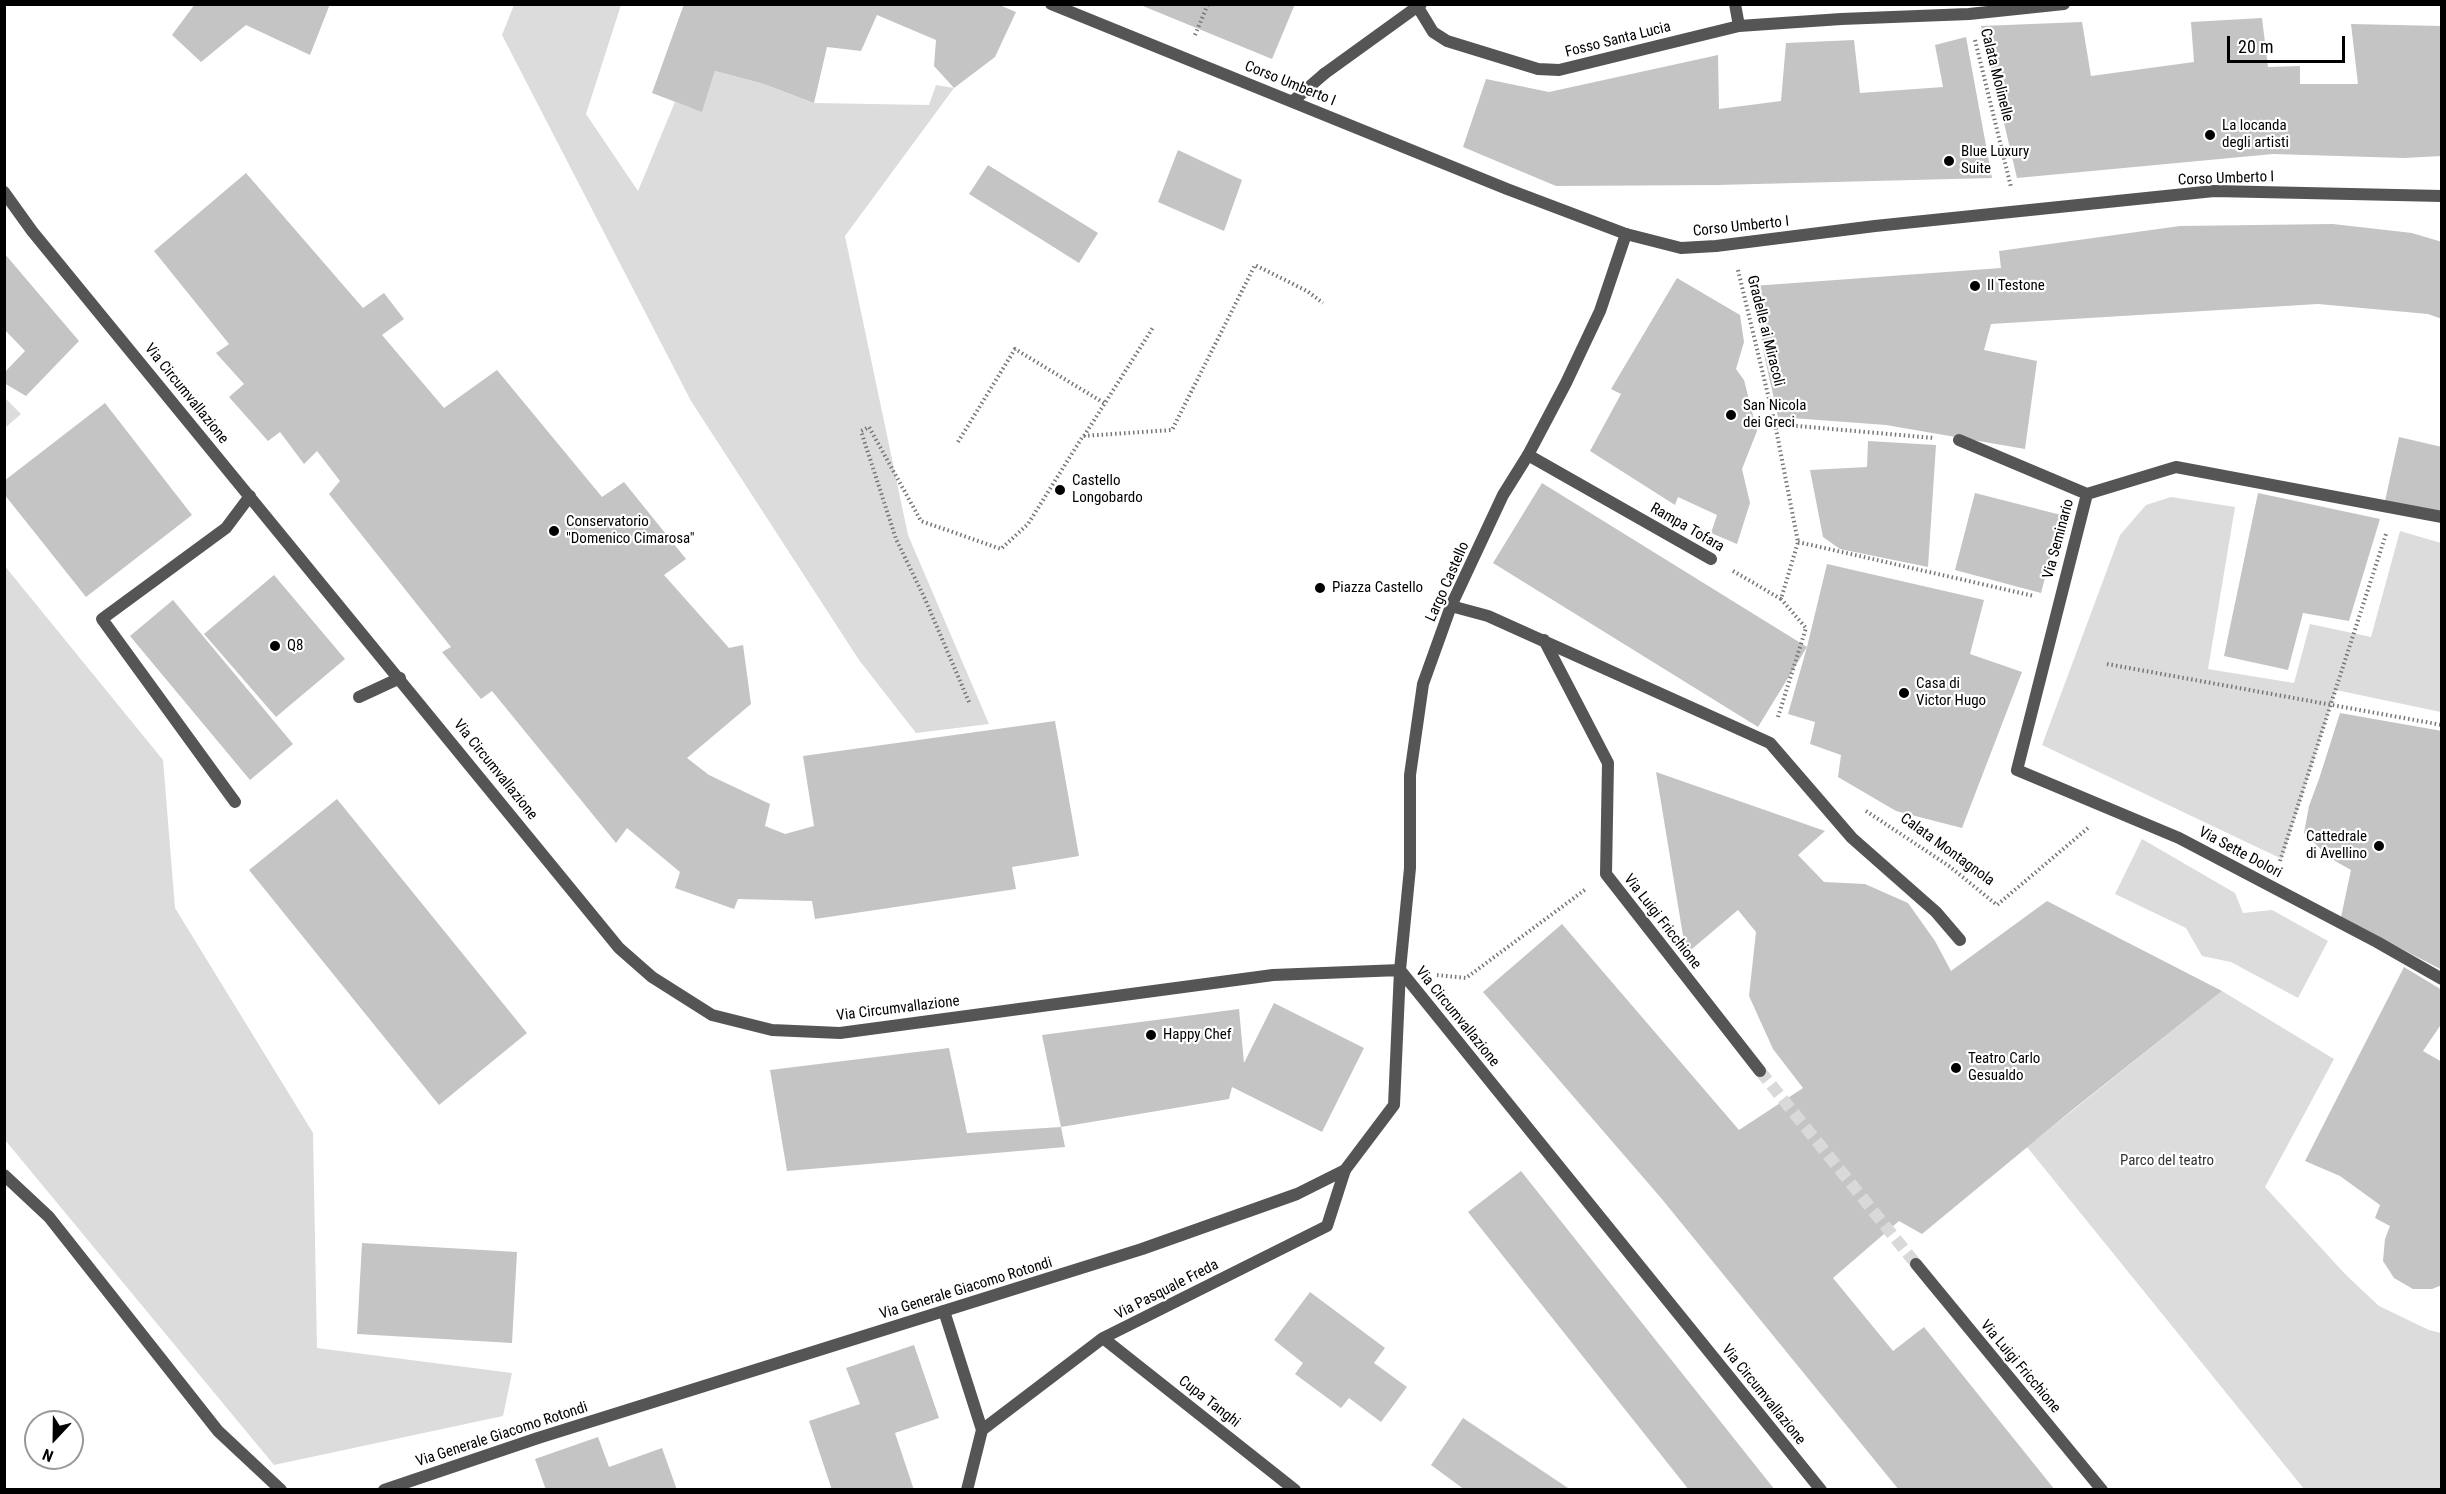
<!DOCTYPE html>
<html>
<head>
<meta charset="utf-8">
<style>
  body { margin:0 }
  #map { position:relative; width:2446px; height:1494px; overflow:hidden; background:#fff; font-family:"Roboto Condensed",sans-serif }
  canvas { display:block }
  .frame { position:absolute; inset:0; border:6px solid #000; pointer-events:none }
  .north { position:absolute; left:24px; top:1410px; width:60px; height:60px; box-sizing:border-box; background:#fff; border:2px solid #999; border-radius:50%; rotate:202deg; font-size:16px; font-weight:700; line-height:24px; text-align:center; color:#000 }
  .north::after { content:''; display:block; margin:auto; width:21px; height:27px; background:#000; clip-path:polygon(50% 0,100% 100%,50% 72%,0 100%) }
  .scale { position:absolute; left:2227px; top:36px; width:118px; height:27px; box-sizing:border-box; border:3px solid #000; border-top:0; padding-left:8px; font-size:18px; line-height:21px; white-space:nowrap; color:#000; -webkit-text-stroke:4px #fff; paint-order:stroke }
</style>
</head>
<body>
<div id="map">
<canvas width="2446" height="1494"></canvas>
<div class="frame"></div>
<div class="north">N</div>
<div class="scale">20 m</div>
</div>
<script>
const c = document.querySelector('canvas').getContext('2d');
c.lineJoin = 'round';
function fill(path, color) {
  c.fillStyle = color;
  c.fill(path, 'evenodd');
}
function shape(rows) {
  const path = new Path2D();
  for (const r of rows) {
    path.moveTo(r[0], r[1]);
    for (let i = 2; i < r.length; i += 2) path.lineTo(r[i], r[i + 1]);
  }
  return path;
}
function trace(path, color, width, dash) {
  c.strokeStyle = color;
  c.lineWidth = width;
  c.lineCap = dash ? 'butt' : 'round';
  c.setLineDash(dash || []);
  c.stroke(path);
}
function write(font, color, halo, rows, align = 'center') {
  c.font = font + ' "Roboto Condensed",sans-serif';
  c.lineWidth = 4.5;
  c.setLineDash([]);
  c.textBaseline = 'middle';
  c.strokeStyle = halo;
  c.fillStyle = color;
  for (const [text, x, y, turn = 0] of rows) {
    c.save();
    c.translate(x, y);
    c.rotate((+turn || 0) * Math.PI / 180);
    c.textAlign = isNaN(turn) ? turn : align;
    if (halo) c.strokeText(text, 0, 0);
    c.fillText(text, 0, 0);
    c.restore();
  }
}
const green = shape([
  [514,5,621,5,586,114,638,191,675,102,702,111,715,71,764,84,814,103,929,105,936,85,954,88,845,236,908,535,989,724,916,733,859,660,691,401,502,35],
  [5,398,21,414,5,428,4,428],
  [2171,497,2235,507,2208,669,2294,683,2310,624,2371,637,2400,531,2441,543,2441,712,2336,690,2282,859,2042,745,2120,535,2146,505],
  [4,565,163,760,175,908,313,1133,317,1348,512,1373,503,1416,274,1465,5,1140],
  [2142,839,2235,893,2243,913,2272,910,2328,941,2298,998,2231,962,2202,956,2186,928,2115,894],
  [2222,991,2334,1059,2265,1187,2346,1275,2379,1306,2429,1330,2441,1333,2441,1489,2304,1489,2027,1147]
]);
const building = shape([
  [195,4,330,4,310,55,246,25,201,62,172,35],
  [684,4,997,4,1016,12,995,57,954,88,934,66,936,40,877,15,861,51,827,47,814,103,764,84,715,71,702,112,652,93],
  [1138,4,1295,4,1272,59],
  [2262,18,2268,67,2300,66,2300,84,2358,84,2351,24,2442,26,2442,156,2404,158,2273,154,2017,178,1981,26,2082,22,2091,76,2194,62,2191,22],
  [1966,37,1992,178,1717,185,1556,186,1463,147,1486,79,1549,92,1718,55,1719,109,1781,101,1786,43,1854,40,1860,93,1943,87,1935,45],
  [1178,150,1242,180,1224,231,1158,202],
  [988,165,1098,233,1079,263,969,194],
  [246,173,363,308,384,293,404,319,382,335,444,408,497,370,602,497,624,482,686,559,664,575,729,648,743,645,751,704,687,758,709,775,770,804,765,826,785,834,814,826,803,756,1055,721,1079,856,1012,867,1016,889,815,919,812,901,738,899,734,909,675,888,680,872,627,828,616,843,492,691,481,699,442,652,451,647,329,494,340,481,317,451,304,464,280,432,268,441,229,397,244,384,216,353,229,344,154,251],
  [2333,224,2412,233,2442,242,2442,319,2428,314,2318,304,1991,324,1984,350,2037,361,2025,449,1886,425,1778,417,1764,354,1753,286,2001,268,1999,251,2180,226],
  [4,253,79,341,26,396,4,383,4,373,25,351,4,329],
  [1677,278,1740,315,1744,342,1736,369,1744,380,1757,431,1742,469,1750,503,1737,544,1711,533,1717,515,1678,497,1675,505,1590,451,1621,394,1611,389],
  [105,403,192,515,86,597,4,494,4,481],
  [2399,437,2442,447,2442,512,2385,501],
  [1868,441,1936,445,1928,567,1840,549,1823,537,1810,470,1867,467],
  [1542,483,1807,647,1827,564,1984,600,1970,654,2022,672,1962,828,1896,811,1838,777,1841,755,1810,744,1815,722,1788,714,1807,647,1758,727,1493,563],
  [1975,493,2061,515,2041,593,1955,570],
  [2258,493,2380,519,2349,621,2303,613,2288,670,2224,656],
  [274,575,345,659,276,717,204,634],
  [173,600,293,744,250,780,130,636],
  [2340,713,2442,731,2442,970,2341,917,2351,870,2330,858,2304,833,2309,806,2319,779],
  [1656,772,1825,831,1798,855,1824,882,1865,884,1908,903,1935,941,1951,971,2047,901,2222,991,2071,1111,1922,1234,1899,1221,1833,1278,1893,1351,1924,1327,2055,1490,1899,1490,1661,1198,1483,992,1562,924,1739,1130,1803,1088,1773,1049,1749,996,1756,932,1738,910,1686,954],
  [337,799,527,1033,439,1105,249,870],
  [2404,967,2442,990,2442,1023,2423,1051,2442,1062,2442,1285,2432,1289,2413,1289,2394,1278,2383,1261,2385,1239,2390,1226,2375,1218,2380,1205,2340,1176,2305,1161],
  [1274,1003,1364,1048,1322,1132,1232,1087,1229,1099,1061,1127,1042,1035,1239,1009,1244,1063],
  [949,1048,967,1133,1061,1127,1065,1147,787,1171,770,1070],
  [1521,1171,1775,1490,1689,1490,1468,1212],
  [362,1243,517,1252,512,1343,357,1334],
  [1310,1292,1385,1348,1374,1363,1407,1387,1381,1422,1349,1398,1341,1408,1295,1374,1303,1363,1274,1340],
  [914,1345,939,1418,895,1433,914,1490,832,1490,809,1421,860,1404,846,1368],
  [1463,1418,1571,1490,1465,1490,1431,1465],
  [598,1437,609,1467,662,1448,677,1490,546,1490,535,1459]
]);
const minorTunnel = shape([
  [1760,1071,1916,1264]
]);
const path = shape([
  [1195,35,1208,4],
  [1975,40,2011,187],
  [1738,270,1775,424],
  [1084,436,1154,326],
  [958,442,1015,349,1104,403],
  [1798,542,2034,596],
  [1733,571,1781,599,1798,542,1775,424,1934,438],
  [2107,664,2442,725],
  [969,702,925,599,896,539,861,431,869,427,921,521,1001,549,1028,524,1083,436,1172,430,1255,265,1307,291,1323,303],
  [1778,717,1806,628,1781,599],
  [1866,811,1949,866,1997,905,2088,828],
  [2280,861,2386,534],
  [1437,975,1466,978,1586,889]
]);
const service = shape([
  [359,697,400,678],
  [235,802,102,619,226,528,250,496]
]);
const minor = shape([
  [1416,4,1433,32,1447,41,1538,69,1559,70,1739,26,1735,4],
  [1739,26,1841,19,1969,14,2064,4],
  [1293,101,1324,74],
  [1626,234,1681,248,1716,246,1875,226,2214,191,2442,196],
  [1959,440,2087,494],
  [1528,455,1711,559],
  [2442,517,2176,467,2087,494,2017,770,2179,838,2377,942,2442,979],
  [1451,606,1488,616,1770,743,1852,838,1936,912,1960,940],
  [1544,640,1608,763,1606,874,1760,1071],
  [1916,1264,2102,1490],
  [944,1311,982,1430,967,1490],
  [1103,1338,1295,1490],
  [982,1430,1103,1338,1327,1226,1345,1170]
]);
const tertiary = shape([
  [4,192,32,231,619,948,652,977,712,1015,772,1030,840,1033,1273,975,1400,970],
  [1400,970,1821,1490],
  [4,1175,49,1217,218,1431,281,1490],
  [384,1490,538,1438,1142,1249,1297,1194,1345,1170,1394,1105,1400,970,1410,868,1410,775,1423,684,1451,606,1503,495,1528,455,1566,383,1600,311,1626,234,1507,189,1051,4]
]);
const minorBridge = shape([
  [1324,74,1421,4]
]);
const markers = [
  [2210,135,6,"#000"],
  [1949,161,6,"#000"],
  [1975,286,6,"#000"],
  [1731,415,6,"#000"],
  [1060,490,6,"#000"],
  [554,531,6,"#000"],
  [1320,588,6,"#000"],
  [275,646,6,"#000"],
  [1904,693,6,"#000"],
  [2379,846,6,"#000"],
  [1151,1035,6,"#000"],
  [1956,1068,6,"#000"]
];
const streetNames = [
  ["Fosso Santa Lucia",1618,40,-14],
  ["Calata Molinelle",1996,75,76],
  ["Corso Umberto I",1290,84,22],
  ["Corso Umberto I",2226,179,-2],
  ["Corso Umberto I",1741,227,-6],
  ["Gradelle ai Miracoli",1765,331,76],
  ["Via Circumvallazione",186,394,51],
  ["Rampa Tofara",1687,528,30],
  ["Via Seminario",2059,539,-75],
  ["Largo Castello",1448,582,-66],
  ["Via Circumvallazione",495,770,51],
  ["Calata Montagnola",1947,850,36],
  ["Via Sette Dolori",2240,853,28],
  ["Via Luigi Fricchione",1662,922,52],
  ["Via Circumvallazione",898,1009,-7],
  ["Via Circumvallazione",1457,1017,51],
  ["Via Generale Giacomo Rotondi",966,1289,-17],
  ["Via Pasquale Freda",1167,1290,-27],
  ["Via Luigi Fricchione",2020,1367,50],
  ["Via Circumvallazione",1763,1395,51],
  ["Cupa Tanghi",1209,1402,38],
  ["Via Generale Giacomo Rotondi",502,1435,-18]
];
const poiNames = [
  ["La locanda",2222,126],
  ["degli artisti",2222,143],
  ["Blue Luxury",1961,152],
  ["Suite",1961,169],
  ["Il Testone",1987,286],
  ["San Nicola",1743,406],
  ["dei Greci",1743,423],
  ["Castello",1072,481],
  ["Longobardo",1072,498],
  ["Conservatorio",566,522],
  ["\"Domenico Cimarosa\"",566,539],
  ["Piazza Castello",1332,588],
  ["Q8",287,646],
  ["Casa di",1916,684],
  ["Victor Hugo",1916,701],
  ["Cattedrale",2367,837,"right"],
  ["di Avellino",2367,854,"right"],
  ["Happy Chef",1163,1035],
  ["Teatro Carlo",1968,1059],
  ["Gesualdo",1968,1076]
];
const parkNames = [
  ["Parco del teatro",2167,1161]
];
fill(green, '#dcdcdc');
fill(building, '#c4c4c4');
trace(minorTunnel, '#d9d9d9', 12, [12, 6]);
trace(path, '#777', 4, [1.5, 3]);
trace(service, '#555', 12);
trace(minor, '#555', 12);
trace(tertiary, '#555', 12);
trace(minorBridge, '#555', 12);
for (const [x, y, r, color] of markers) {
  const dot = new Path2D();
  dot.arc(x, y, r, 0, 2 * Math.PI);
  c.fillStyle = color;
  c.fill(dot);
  trace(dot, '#fff', 2);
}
write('15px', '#000', '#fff', streetNames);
write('15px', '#000', '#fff', poiNames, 'left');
write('15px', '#333', '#fff', parkNames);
</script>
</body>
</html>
